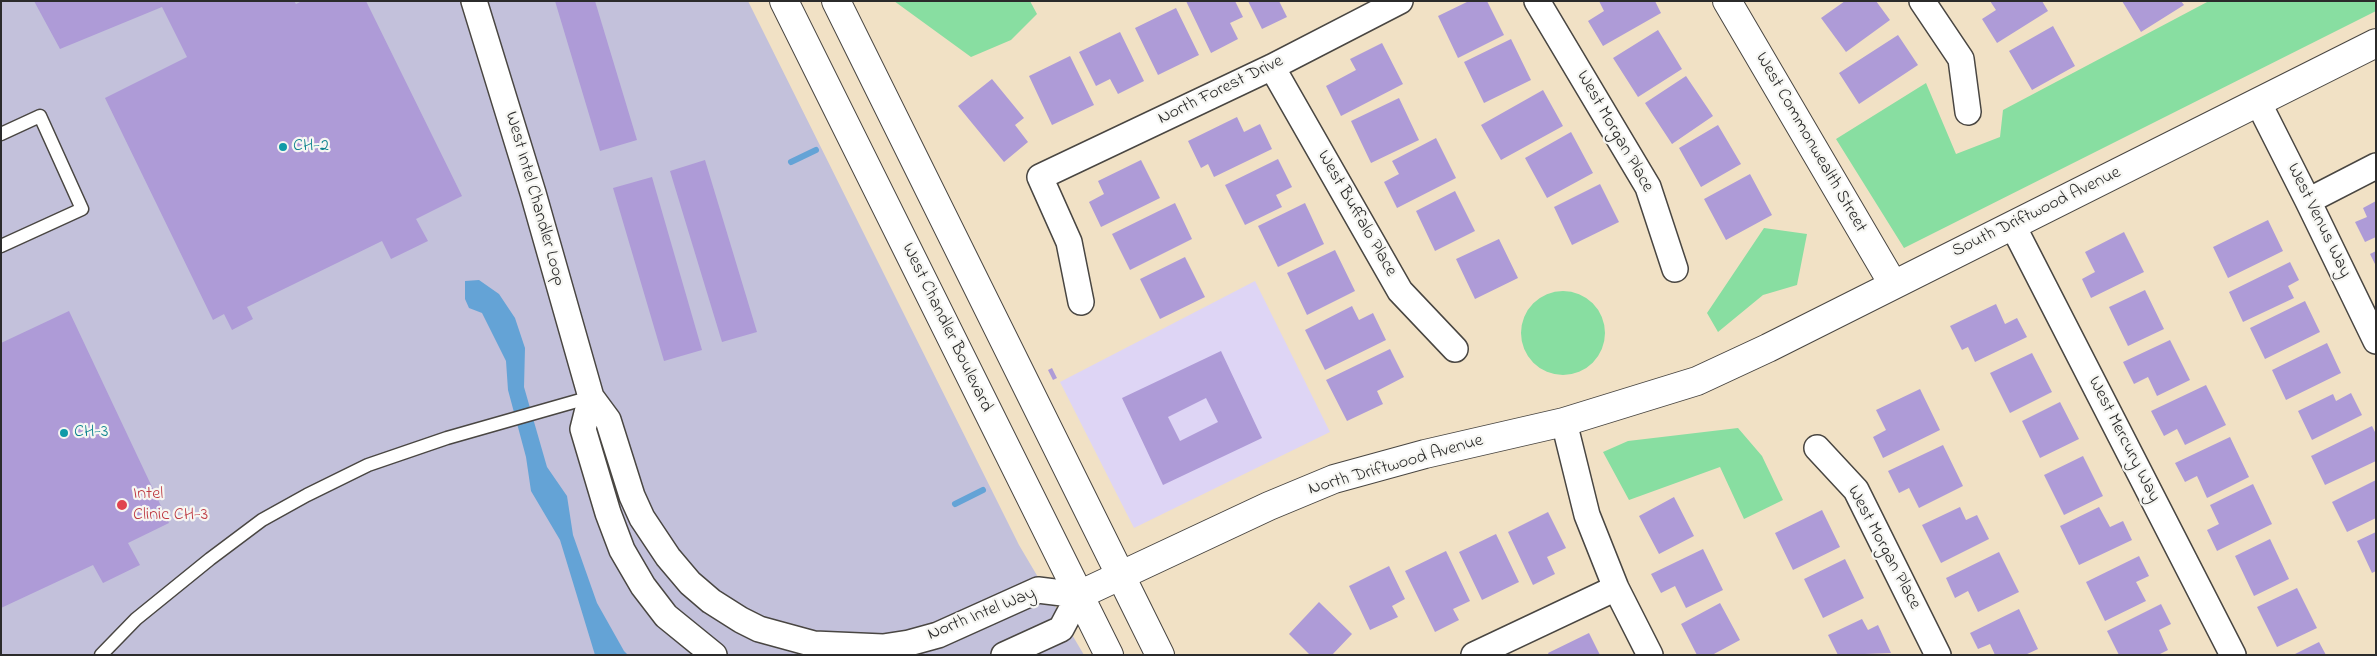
<!DOCTYPE html>
<html>
<head>
<meta charset="utf-8">
<style>
  body { margin:0 }
  #map { position:relative; width:2377px; height:656px; overflow:hidden; background:#f1e1c5; font-family:"Indie Flower",sans-serif }
  canvas { display:block }
  .frame { position:absolute; inset:0; border:2px solid #2b2b2b; pointer-events:none }
</style>
</head>
<body>
<div id="map">
<canvas width="2377" height="656"></canvas>
<div class="frame"></div>
</div>
<script>
const c = document.querySelector('canvas').getContext('2d');
c.lineJoin = 'round';
function fill(path, color) {
  c.fillStyle = color;
  c.fill(path, 'evenodd');
}
function shape(rows) {
  const path = new Path2D();
  for (const r of rows) {
    if (r.length === 3) {
      path.moveTo(r[0] + r[2], r[1]);
      path.arc(r[0], r[1], r[2], 0, 2 * Math.PI);
      continue;
    }
    path.moveTo(r[0], r[1]);
    for (let i = 2; i < r.length; i += 2) path.lineTo(r[i], r[i + 1]);
  }
  return path;
}
function trace(path, color, width, dash) {
  c.strokeStyle = color;
  c.lineWidth = width;
  c.lineCap = dash ? 'butt' : 'round';
  c.setLineDash(dash || []);
  c.stroke(path);
}
function write(font, color, halo, rows, align = 'center') {
  c.font = font + ' "Indie Flower",sans-serif';
  c.lineWidth = 4.5;
  c.setLineDash([]);
  c.textBaseline = 'middle';
  c.strokeStyle = halo;
  c.fillStyle = color;
  for (const [text, x, y, turn = 0] of rows) {
    c.save();
    c.translate(x, y);
    c.rotate((+turn || 0) * Math.PI / 180);
    c.textAlign = isNaN(turn) ? turn : align;
    if (halo) c.strokeText(text, 0, 0);
    c.fillText(text, 0, 0);
    c.restore();
  }
}
const built = shape([
  [1255,281,1330,432,1134,528,1060,382]
]);
const industrial = shape([
  [1,1,748,1,1019,545,1084,655,1,655]
]);
const green = shape([
  [894,1,1030,1,1037,14,1011,40,971,57],
  [2209,1,2376,1,2376,11,1904,248,1836,139,1926,83,1956,154,2000,137,2003,110],
  [1764,228,1807,234,1797,285,1763,295,1718,332,1707,313],
  [1563,333,42],
  [1738,428,1762,456,1783,500,1744,519,1720,467,1629,500,1603,452,1628,441]
]);
const water = shape([
  [479,280,499,294,515,318,525,348,524,387,547,467,567,496,573,535,597,603,624,651,628,655,595,655,560,540,531,491,526,457,508,390,506,361,482,313,469,308,465,299,465,281]
]);
const stream = shape([
  [791,162,816,150],
  [955,504,983,490]
]);
const building = shape([
  [34,1,294,1,296,4,302,1,366,1,462,196,416,219,428,241,391,259,382,241,247,307,253,319,232,330,224,314,213,320,105,98,187,57,162,7,60,49],
  [555,1,595,1,637,140,600,151],
  [1186,1,1235,1,1243,17,1230,23,1238,39,1211,53],
  [1248,1,1279,1,1287,17,1262,29],
  [1469,1,1487,1,1504,35,1458,58,1438,16],
  [1599,1,1655,1,1661,13,1603,46,1588,21,1604,11],
  [1845,1,1876,1,1890,20,1846,52,1821,18],
  [1990,1,2042,1,2048,11,1997,43,1982,19,1996,10],
  [2122,1,2181,1,2184,5,2141,32],
  [1176,8,1199,55,1158,75,1135,28],
  [2053,26,2075,66,2032,90,2009,51],
  [1658,30,1682,69,1638,97,1613,58],
  [1120,32,1144,81,1118,94,1110,79,1096,86,1079,52],
  [1898,35,1918,65,1859,104,1839,73],
  [1511,39,1531,80,1484,103,1464,62],
  [1382,43,1403,84,1341,116,1326,86,1356,70,1350,59],
  [1070,56,1094,105,1052,125,1029,76],
  [1686,76,1713,116,1672,144,1645,103],
  [992,79,1024,118,1015,125,1028,142,1004,162,958,106],
  [1543,90,1563,126,1501,160,1481,125],
  [1399,98,1419,140,1371,163,1351,121],
  [1237,117,1244,132,1260,124,1272,149,1214,177,1208,164,1201,168,1188,141],
  [1718,125,1741,164,1701,187,1679,148],
  [1571,132,1593,173,1547,198,1525,158],
  [1436,138,1456,178,1397,208,1384,182,1399,174,1392,161],
  [1278,159,1292,187,1276,195,1282,207,1245,225,1225,185],
  [705,160,757,332,722,342,670,171],
  [1141,160,1160,198,1101,227,1089,202,1104,194,1098,181],
  [1750,174,1772,215,1726,240,1704,199],
  [652,177,702,350,664,361,613,188],
  [1600,184,1619,222,1572,245,1554,207],
  [1455,191,1475,231,1435,251,1416,211],
  [2376,201,2376,237,2365,242,2355,222,2367,217,2363,208],
  [1175,203,1192,239,1130,270,1112,234],
  [1305,203,1324,244,1278,267,1258,226],
  [2268,220,2283,251,2228,278,2213,247],
  [2124,232,2144,272,2091,298,2082,279,2095,272,2085,252],
  [1499,239,1518,278,1475,299,1456,259],
  [1335,250,1355,291,1307,315,1287,273],
  [2376,251,2376,266,2370,254],
  [1185,257,1205,297,1160,319,1140,279],
  [2290,262,2299,280,2288,286,2294,298,2243,322,2229,292],
  [2145,290,2164,329,2128,346,2109,307],
  [2305,301,2320,332,2265,359,2250,328],
  [1996,304,2005,324,2017,318,2027,337,1975,362,1968,347,1962,350,1950,326],
  [1352,306,1359,320,1373,313,1386,340,1325,370,1305,330],
  [69,311,169,523,128,543,140,565,103,583,93,565,1,608,1,343],
  [2170,340,2190,380,2157,396,2148,377,2134,384,2123,362],
  [2327,343,2341,373,2286,400,2272,370],
  [1390,349,1404,377,1377,391,1383,404,1347,421,1326,380],
  [1221,351,1262,438,1163,485,1122,398],
  [1206,398,1218,422,1180,441,1168,417],
  [2032,353,2052,392,2010,413,1990,373],
  [1052,368,1057,378,1053,380,1048,370],
  [2206,385,2226,425,2185,445,2177,429,2164,436,2151,411],
  [1920,389,1940,430,1883,458,1873,437,1886,430,1876,410],
  [2351,393,2362,415,2312,440,2298,411,2333,394,2336,401],
  [2060,402,2079,439,2040,458,2022,421],
  [2372,426,2376,434,2376,461,2325,485,2311,456],
  [2230,437,2249,477,2207,498,2197,476,2185,482,2175,463],
  [1943,445,1963,486,1919,508,1909,488,1899,493,1888,471],
  [2083,456,2103,496,2064,515,2044,475],
  [2376,480,2376,518,2347,532,2332,502],
  [2253,484,2272,524,2217,551,2207,530,2219,524,2210,505],
  [1674,497,1694,536,1659,554,1639,516],
  [1960,507,1966,520,1977,515,1989,539,1941,563,1922,525],
  [2099,507,2110,527,2123,521,2132,540,2079,565,2060,526],
  [1822,510,1840,547,1793,570,1775,533],
  [1548,512,1566,548,1547,557,1555,574,1533,585,1508,532],
  [2376,532,2376,571,2372,573,2357,541],
  [1496,534,1519,582,1482,600,1459,552],
  [2270,539,2289,579,2254,596,2235,556],
  [1703,549,1723,590,1686,608,1675,586,1661,593,1651,574],
  [1446,551,1470,601,1453,609,1459,620,1435,632,1405,571],
  [1999,552,2019,592,1978,612,1968,591,1955,598,1946,578],
  [2139,556,2149,576,2136,582,2146,601,2105,621,2086,582],
  [1845,559,1864,598,1823,618,1804,579],
  [1389,566,1405,599,1392,606,1398,617,1370,630,1349,586],
  [2297,588,2317,628,2277,647,2257,607],
  [1319,602,1352,634,1332,655,1310,655,1289,634],
  [1720,603,1740,640,1712,655,1697,655,1681,624],
  [2161,604,2171,624,2159,630,2168,650,2158,655,2119,655,2107,631],
  [2019,609,2038,649,2025,655,1995,655,1990,644,1978,649,1970,633],
  [1862,619,1868,630,1878,625,1891,653,1838,655,1828,635],
  [1589,633,1600,655,1549,655,1548,653],
  [2319,642,2326,655,2293,655]
]);
const service = shape([
  [1,134,40,116,82,209,1,246],
  [101,655,136,619,210,559,262,520,307,495,368,465,447,438,591,397]
]);
const minor = shape([
  [474,1,533,193,591,397,608,420,632,496,642,518,668,557,690,583,711,601,741,620,759,629,814,644,883,647,909,643,938,635,1038,590,1079,595,1061,629,1004,655],
  [1537,1,1648,187,1675,269],
  [1922,1,1961,59,1968,112],
  [1272,67,1400,291,1455,349],
  [2258,102,2308,201,2376,341],
  [2308,201,2376,166],
  [2013,226,2233,655],
  [1081,302,1069,242,1040,177,1272,67,1400,1],
  [591,397,583,429,608,513,622,550,643,586,666,616,714,655],
  [1564,422,1587,515,1616,588,1650,655],
  [1817,448,1856,490,1938,655],
  [1474,655,1616,588]
]);
const tertiary = shape([
  [1727,1,1893,284],
  [1079,595,1269,506,1334,479,1425,454,1564,422,1697,381,1768,348,2376,43]
]);
const secondary = shape([
  [784,1,1109,655],
  [836,1,1160,655]
]);
const markers = [
  [283,147,5,"#0f9aa8"],
  [64,433,5,"#0f9aa8"],
  [122,505,6,"#e0444e"]
];
const streetNames = [
  ["North Forest Drive",1221,91,-26],
  ["West Morgan Place",1614,132,60],
  ["West Commonwealth Street",1810,143,60],
  ["West Intel Chandler Loop",534,199,74],
  ["South Driftwood Avenue",2037,213,-26],
  ["West Buffalo Place",1356,214,60],
  ["West Venus Way",2318,221,64],
  ["West Chandler Boulevard",946,328,64],
  ["West Mercury Way",2123,440,63],
  ["North Driftwood Avenue",1396,466,-16],
  ["West Morgan Place",1883,548,62],
  ["North Intel Way",982,615,-22]
];
const cultureNames = [
  ["CH-2",293,147],
  ["CH-3",74,433]
];
const healthNames = [
  ["Intel",133,495],
  ["Clinic CH-3",133,516]
];
fill(built, '#ded5f5');
fill(industrial, '#c3c1db');
fill(green, '#88dea1');
fill(water, '#64a3d6');
trace(stream, '#64a3d6', 6);
fill(building, '#ae9bd7');
trace(service, '#494642', 15);
trace(minor, '#494642', 28);
trace(tertiary, '#494642', 30);
trace(secondary, '#494642', 30);
trace(service, '#fff', 12);
trace(minor, '#fff', 25);
trace(tertiary, '#fff', 28);
trace(secondary, '#fff', 28);
for (const [x, y, r, color] of markers) {
  const dot = new Path2D();
  dot.arc(x, y, r, 0, 2 * Math.PI);
  c.fillStyle = color;
  c.fill(dot);
  trace(dot, '#f6f6f2', 2);
}
write('18px', '#2b2b2b', '#f6f6f2', streetNames);
write('18px', '#0d838f', '#f6f6f2', cultureNames, 'left');
write('18px', '#be3a42', '#f6f6f2', healthNames, 'left');
</script>
</body>
</html>
